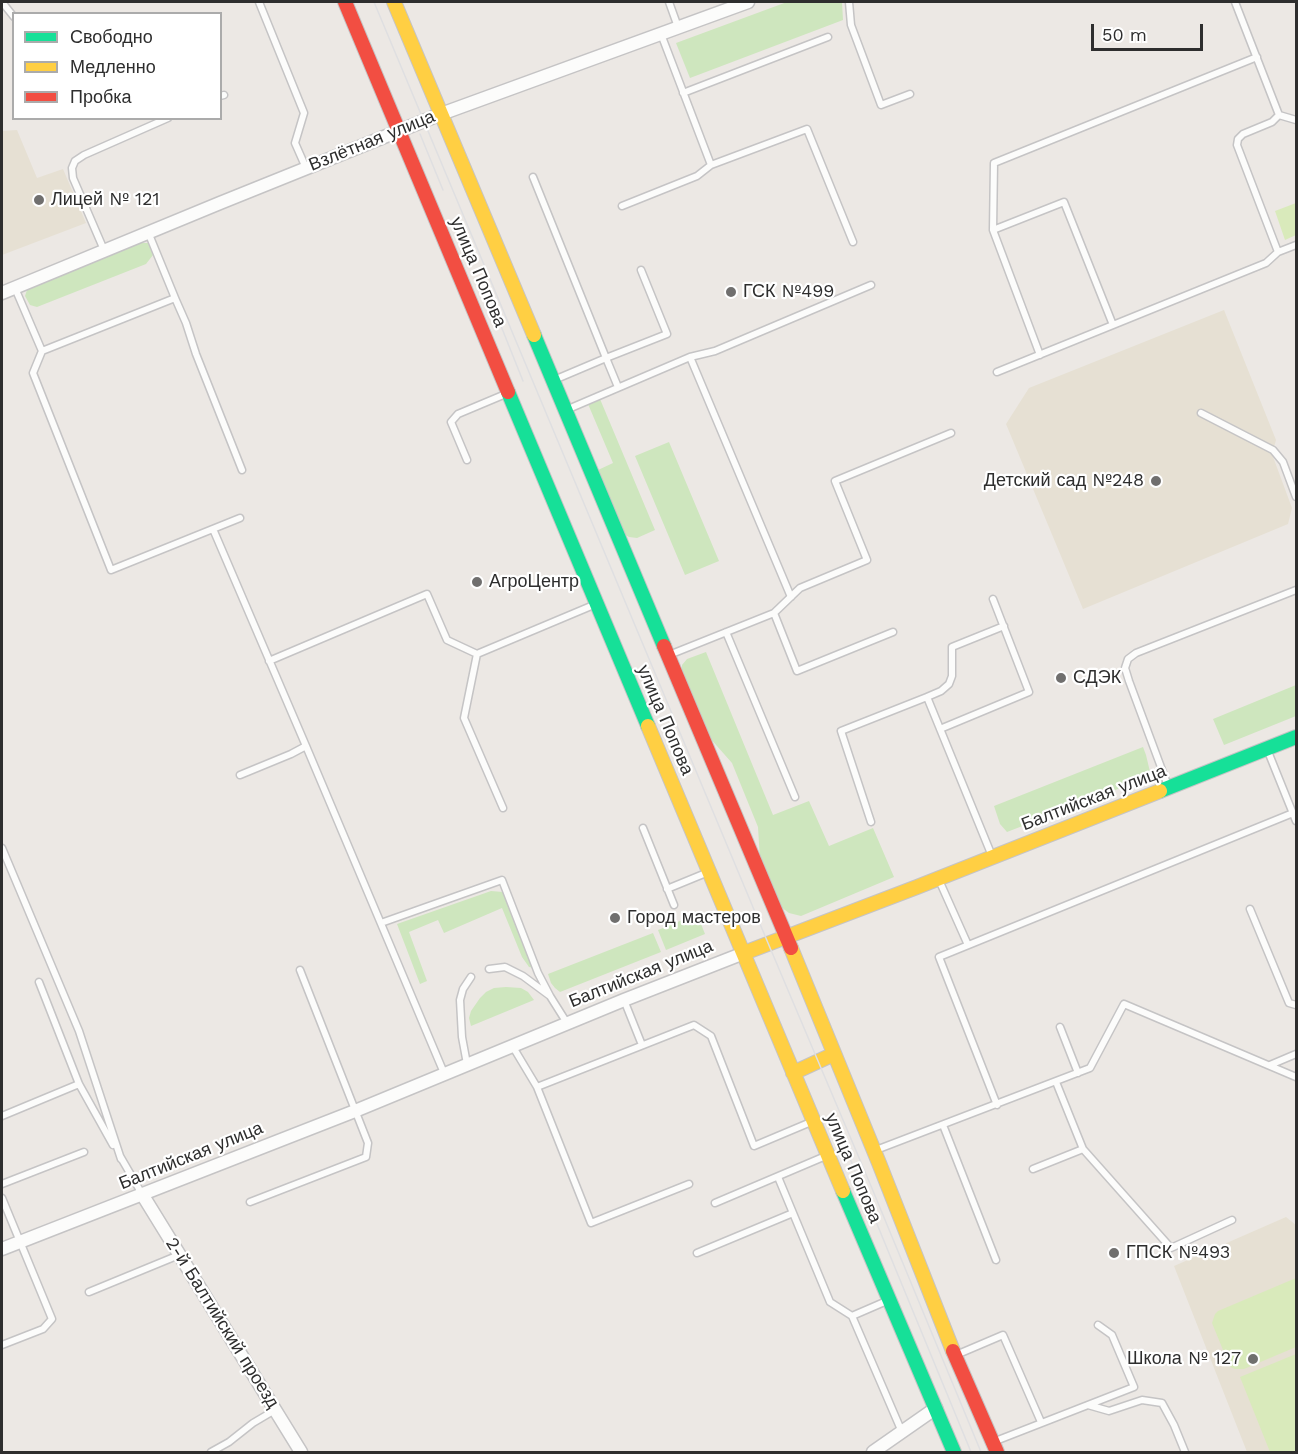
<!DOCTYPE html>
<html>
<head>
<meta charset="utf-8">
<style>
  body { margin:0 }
  #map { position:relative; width:1298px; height:1454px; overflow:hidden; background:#ece8e4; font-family:"Work Sans",sans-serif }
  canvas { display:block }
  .frame { position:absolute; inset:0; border:3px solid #2e2e2e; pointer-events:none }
  .legend { position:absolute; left:12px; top:12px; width:210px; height:108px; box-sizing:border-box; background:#fff; border:2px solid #ababab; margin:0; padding:8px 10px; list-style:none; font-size:18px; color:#2e2e2e }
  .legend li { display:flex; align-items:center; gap:12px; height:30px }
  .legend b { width:30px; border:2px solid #ababab }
  .scale { position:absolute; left:1091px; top:24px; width:112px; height:27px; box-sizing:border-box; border:3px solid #2e2e2e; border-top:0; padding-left:8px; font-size:18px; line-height:21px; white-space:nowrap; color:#2e2e2e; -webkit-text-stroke:4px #fff; paint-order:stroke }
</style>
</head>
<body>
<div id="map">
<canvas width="1298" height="1454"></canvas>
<div class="frame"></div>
<ul class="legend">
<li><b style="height:8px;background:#16e098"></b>Свободно</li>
<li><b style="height:8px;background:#ffcf43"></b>Медленно</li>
<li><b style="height:8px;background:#f24e42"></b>Пробка</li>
</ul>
<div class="scale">50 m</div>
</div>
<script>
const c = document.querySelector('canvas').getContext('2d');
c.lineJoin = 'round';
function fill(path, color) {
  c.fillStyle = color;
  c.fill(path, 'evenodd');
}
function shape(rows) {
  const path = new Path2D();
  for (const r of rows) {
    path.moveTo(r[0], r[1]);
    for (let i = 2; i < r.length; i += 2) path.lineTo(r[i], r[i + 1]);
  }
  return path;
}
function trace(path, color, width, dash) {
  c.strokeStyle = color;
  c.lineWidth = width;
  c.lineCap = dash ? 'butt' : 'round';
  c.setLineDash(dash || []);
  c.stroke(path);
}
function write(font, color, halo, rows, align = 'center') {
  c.font = font + ' "Work Sans",sans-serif';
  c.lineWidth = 4.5;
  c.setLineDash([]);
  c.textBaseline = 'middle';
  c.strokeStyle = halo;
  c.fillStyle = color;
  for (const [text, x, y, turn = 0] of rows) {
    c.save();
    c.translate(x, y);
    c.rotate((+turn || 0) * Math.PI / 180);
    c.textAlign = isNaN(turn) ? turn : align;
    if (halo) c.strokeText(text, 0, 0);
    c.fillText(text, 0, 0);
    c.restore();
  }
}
const education = shape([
  [17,130,37,178,63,169,86,223,2,255,2,131],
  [1224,310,1276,440,1272,454,1292,508,1288,524,1083,609,1006,424,1029,388],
  [1286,1217,1296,1225,1296,1452,1247,1452,1174,1266]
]);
const green = shape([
  [787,2,842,2,843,20,690,78,676,43],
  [136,243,148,243,153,255,146,264,37,307,30,305,25,296,28,287],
  [600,399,655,530,637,538,629,537,624,534,598,470,613,463,588,404],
  [669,442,719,561,685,575,635,456],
  [706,652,773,815,809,801,829,846,873,828,894,877,801,916,789,913,781,907,760,860,758,827,732,763,709,737,682,675,682,665,687,659],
  [1296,685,1296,716,1224,745,1213,719],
  [1143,747,1146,755,1151,776,1007,832,1000,824,994,806],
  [491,891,503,892,525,949,534,968,529,967,522,957,502,908,444,933,438,920,409,932,427,981,420,984,397,924],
  [697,914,705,934,666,950,658,930],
  [653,933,661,952,560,992,555,988,551,983,548,974],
  [506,987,521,988,528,992,534,1000,471,1026,469,1018,471,1011,480,998,486,992,494,988]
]);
const pitch = shape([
  [1296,203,1296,235,1285,240,1275,211],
  [1296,1278,1296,1347,1244,1369,1235,1369,1230,1367,1212,1323,1215,1314,1218,1311],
  [1296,1354,1296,1452,1270,1452,1240,1377]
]);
const lane = shape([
  [2,2,14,17],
  [259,2,304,113,295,143,306,168],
  [669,2,678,27],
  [849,2,851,25,881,105,910,94],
  [1235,2,1279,115,1272,122,1243,134,1238,139,1237,145,1278,252],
  [661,34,711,165,807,129,853,242],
  [683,93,828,37],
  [220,96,224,95],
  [1279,115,1296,120],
  [533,177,606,358,554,380],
  [622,206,697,176,711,165],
  [993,230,1040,355],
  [104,250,73,178,72,168,75,161,84,155,168,118],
  [15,288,42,351,175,298,148,232],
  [175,298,186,323,196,354,242,470],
  [1113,325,1064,202,993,230,994,163,1257,57],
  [42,351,33,373,111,570,240,518],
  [690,357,791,597],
  [997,372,1266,263,1278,252,1296,245],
  [618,387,606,358,667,334,641,270],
  [566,410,690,357,715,351,871,285],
  [1201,413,1273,450,1283,462,1296,497],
  [467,460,451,422,458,414,508,393],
  [213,529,306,746],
  [774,613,797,671,893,632],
  [726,632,795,797],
  [477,654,464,718,503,808],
  [669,655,774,613,800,588,867,560,835,481,951,433],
  [269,661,427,594,447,640,477,654,596,604],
  [940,729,1029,692,993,599],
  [1267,749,1296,821],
  [240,775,291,754,306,746,444,1073],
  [1168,786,1129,681,1125,668,1128,659,1136,653,1296,590],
  [871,822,841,731,927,697],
  [643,828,674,905],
  [2,848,79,1031,121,1159],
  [992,856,927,697,941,691,949,684,952,676,952,647,1004,626],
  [939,880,968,945],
  [667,889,706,873],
  [1250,909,1289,1003,1296,1005],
  [381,923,502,880,538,973,550,996],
  [489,969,505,967,523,976,550,996,567,1023],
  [39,982,79,1084,113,1145],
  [624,1000,642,1045],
  [1060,1027,1078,1073],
  [513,1047,537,1087],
  [467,1064,462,1037,460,1000,463,989,471,977],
  [1270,1065,1296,1054],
  [997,1105,939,957,1293,813],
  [2,1116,79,1084],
  [943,1125,996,1260],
  [1083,1149,1171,1248,1232,1220],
  [876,1150,1090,1068,1124,1004,1296,1077],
  [120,1156,142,1194],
  [1033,1169,1083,1149,1056,1082],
  [778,1177,830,1302,852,1316],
  [2,1184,84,1152],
  [689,1184,591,1223,537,1087,694,1025,711,1036,754,1146,811,1122],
  [2,1198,52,1319,43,1329,2,1345],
  [250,1202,366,1157,368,1143,300,970],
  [715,1203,828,1155],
  [697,1253,793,1213],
  [89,1292,179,1255],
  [889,1300,852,1316,902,1432],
  [956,1355,1003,1335,1041,1422],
  [1088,1405,1109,1411,1142,1400,1162,1403,1174,1425,1185,1452],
  [993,1442,1134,1387,1112,1335,1098,1325],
  [211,1452,229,1442,253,1423,275,1410]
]);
const street = shape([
  [2,293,220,203,441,114,748,2],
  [142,1194,301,1452],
  [2,1249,355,1111,624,1000,744,953],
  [873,1452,936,1408]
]);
const fast = shape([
  [534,335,664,646],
  [508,392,648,726],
  [1160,791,1296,737],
  [843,1191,954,1452]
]);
const slow = shape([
  [394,2,534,335],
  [648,726,843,1191],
  [791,948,879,1163,953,1351],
  [744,953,917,887,1160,791],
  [793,1073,834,1054]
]);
const jam = shape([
  [345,2,508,392],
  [664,646,791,948],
  [953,1351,997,1452]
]);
const tram = shape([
  [374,2,768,943,871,1186,981,1452],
  [420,134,443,190],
  [495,311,523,381],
  [844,1144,971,1452]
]);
const markers = [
  [39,200,6,"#706f6e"],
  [731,292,6,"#706f6e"],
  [1156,481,6,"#706f6e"],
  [477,582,6,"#706f6e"],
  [1061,678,6,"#706f6e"],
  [615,918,6,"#706f6e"],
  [1114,1253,6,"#706f6e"],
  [1253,1359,6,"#706f6e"]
];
const streetNames = [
  ["Взлётная улица",372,141,-22],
  ["улица Попова",478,272,67],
  ["улица Попова",665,720,67],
  ["Балтийская улица",1094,798,-21],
  ["Балтийская улица",641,974,-22],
  ["Балтийская улица",191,1156,-22],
  ["улица Попова",853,1168,67],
  ["2-й Балтийский проезд",222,1323,58]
];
const poiNames = [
  ["Лицей № 121",51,200],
  ["ГСК №499",743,292],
  ["Детский сад №248",1144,481,"right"],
  ["АгроЦентр",489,582],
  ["СДЭК",1073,678],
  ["Город мастеров",627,918],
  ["ГПСК №493",1126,1253],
  ["Школа № 127",1241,1359,"right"]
];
fill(education, '#e6e0d3');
fill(green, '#cee6be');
fill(pitch, '#d9eabb');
trace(lane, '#c5c4c5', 9);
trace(street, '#c5c4c5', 15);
trace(fast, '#c5c4c5', 16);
trace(slow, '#c5c4c5', 16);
trace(jam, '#c5c4c5', 16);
trace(lane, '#fcfcfb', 6);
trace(street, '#fcfcfb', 12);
trace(fast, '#16e098', 14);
trace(slow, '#ffcf43', 14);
trace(jam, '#f24e42', 14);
trace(tram, '#dfdfe1', 1.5);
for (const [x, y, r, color] of markers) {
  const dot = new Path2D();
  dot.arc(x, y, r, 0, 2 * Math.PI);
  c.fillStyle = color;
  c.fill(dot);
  trace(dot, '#fff', 2);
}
write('18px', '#2e2e2e', '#fff', streetNames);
write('18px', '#2e2e2e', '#fff', poiNames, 'left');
</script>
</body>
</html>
